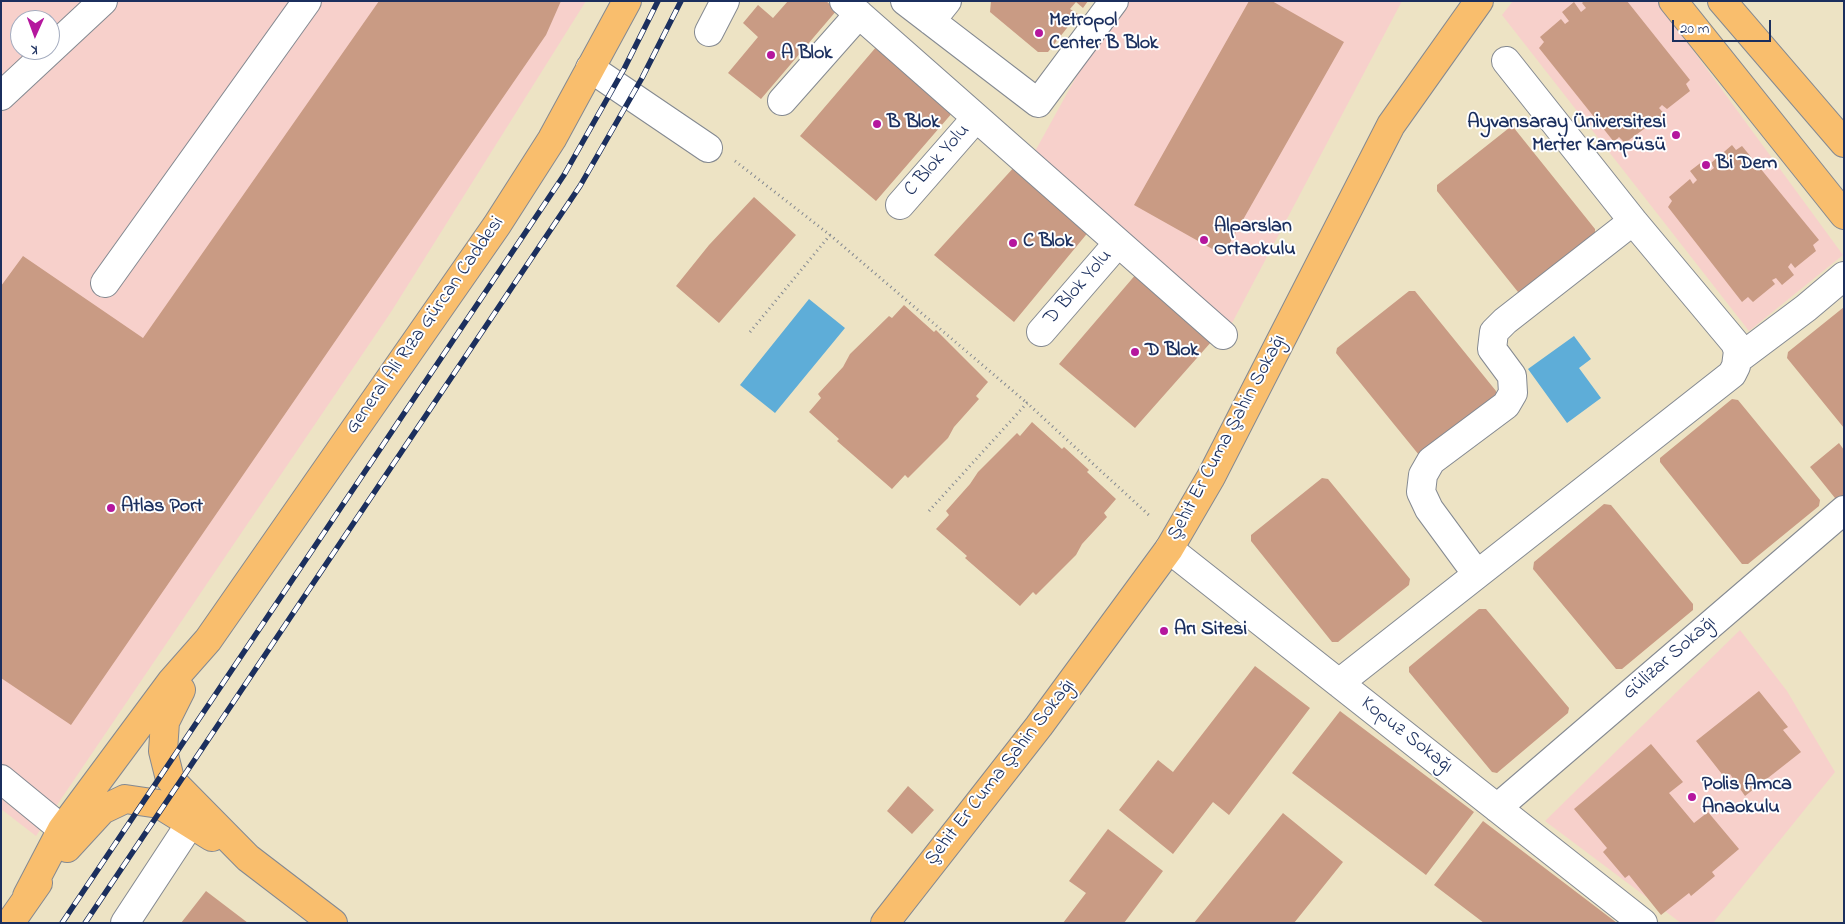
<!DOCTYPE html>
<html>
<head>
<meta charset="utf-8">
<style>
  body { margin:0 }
  #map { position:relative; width:1845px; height:924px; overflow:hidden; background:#ede3c4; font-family:"Indie Flower",sans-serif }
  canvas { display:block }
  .frame { position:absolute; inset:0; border:2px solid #1b2f5e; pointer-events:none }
  .north { position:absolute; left:10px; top:10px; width:50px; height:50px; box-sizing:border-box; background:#fff; border:1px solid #a4acbf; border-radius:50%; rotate:182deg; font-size:14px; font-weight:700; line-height:20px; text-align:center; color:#1b2f5e }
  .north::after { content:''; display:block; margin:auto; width:18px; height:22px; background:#b5179e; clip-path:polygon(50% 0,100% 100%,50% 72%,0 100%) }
  .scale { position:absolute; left:1672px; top:20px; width:99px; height:22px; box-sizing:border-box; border:2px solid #1b2f5e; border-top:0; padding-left:6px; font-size:15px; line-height:18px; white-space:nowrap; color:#1b2f5e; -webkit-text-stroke:4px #fff; paint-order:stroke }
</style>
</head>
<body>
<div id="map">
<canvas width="1845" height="924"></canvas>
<div class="frame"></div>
<div class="north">K</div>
<div class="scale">20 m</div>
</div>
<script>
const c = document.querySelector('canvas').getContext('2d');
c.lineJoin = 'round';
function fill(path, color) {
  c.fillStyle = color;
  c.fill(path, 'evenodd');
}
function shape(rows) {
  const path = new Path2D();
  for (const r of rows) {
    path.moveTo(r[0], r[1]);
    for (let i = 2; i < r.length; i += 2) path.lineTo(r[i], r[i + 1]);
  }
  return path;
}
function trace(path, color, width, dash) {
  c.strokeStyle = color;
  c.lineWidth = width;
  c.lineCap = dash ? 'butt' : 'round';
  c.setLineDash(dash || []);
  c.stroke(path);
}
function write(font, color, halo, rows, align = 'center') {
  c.font = font + ' "Indie Flower",sans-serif';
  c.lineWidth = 4;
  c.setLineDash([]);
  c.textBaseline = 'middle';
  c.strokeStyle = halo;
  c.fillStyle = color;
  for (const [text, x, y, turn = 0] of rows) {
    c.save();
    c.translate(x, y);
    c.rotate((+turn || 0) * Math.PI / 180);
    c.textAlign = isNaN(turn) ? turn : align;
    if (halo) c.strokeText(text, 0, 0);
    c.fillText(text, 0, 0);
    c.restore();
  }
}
const built = shape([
  [1,1,586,1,391,312,36,836,1,809],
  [20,20,50,20,50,50,20,50],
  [1118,1,1402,1,1231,325,1033,155],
  [1513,1,1657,1,1843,255,1749,331,1502,15],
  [1740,630,1787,691,1835,772,1713,923,1681,923,1545,821]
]);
const water = shape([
  [809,299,845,328,775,413,740,385],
  [1574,336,1591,359,1579,368,1601,398,1567,423,1528,369]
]);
const building = shape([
  [379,1,561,1,546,35,71,725,1,678,1,286,23,256,143,338],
  [788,1,826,1,837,10,761,99,728,73,758,37,743,23,758,5,773,18],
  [991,1,1088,1,1083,8,1076,2,1070,9,1078,14,1048,52,1038,52,990,12],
  [1249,1,1272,1,1344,42,1223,255,1134,205],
  [1584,1,1627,1,1690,80,1686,84,1690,91,1667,109,1662,105,1659,108,1666,116,1654,125,1647,116,1643,120,1648,126,1625,143,1619,137,1614,142,1539,48,1544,42,1540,37,1561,19,1565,24,1569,21,1562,12,1574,2,1581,12,1586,8,1582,3],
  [877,46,953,112,876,201,800,136],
  [1509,128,1514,128,1595,229,1595,235,1524,292,1518,292,1437,191,1437,185],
  [1732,145,1736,150,1742,146,1819,240,1813,245,1816,251,1795,268,1791,263,1788,267,1794,275,1782,285,1776,278,1772,280,1775,284,1753,302,1748,297,1742,302,1668,207,1672,201,1669,197,1690,179,1693,184,1697,180,1690,171,1703,161,1710,171,1714,168,1711,163],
  [1016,165,1090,230,1014,322,934,255],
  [754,197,796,235,719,323,676,286,709,245],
  [1137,273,1212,341,1135,428,1059,364],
  [1409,291,1415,291,1496,391,1496,397,1419,455,1336,353,1337,348],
  [904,305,934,332,936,330,988,382,976,396,979,399,954,427,948,438,908,478,905,475,892,489,837,441,839,439,809,412,821,398,818,394,843,367,850,354,889,316,892,318],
  [1844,307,1844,428,1787,358,1788,352],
  [1732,399,1738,400,1820,500,1819,506,1748,564,1742,564,1660,462,1660,458],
  [1032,422,1062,449,1064,447,1089,470,1087,472,1116,499,1104,513,1107,517,1082,544,1076,555,1036,595,1033,592,1020,606,965,558,967,556,936,529,949,515,946,511,970,484,978,472,1017,433,1020,436],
  [1839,443,1844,450,1844,499,1839,503,1810,467],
  [1322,478,1328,479,1410,579,1409,585,1338,642,1332,642,1251,541,1251,535],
  [1604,504,1611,505,1693,604,1693,610,1622,669,1616,669,1533,569,1534,562],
  [1479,609,1486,609,1569,708,1568,713,1497,773,1492,772,1409,672,1409,667],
  [1255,666,1310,708,1229,815,1213,802,1173,854,1119,810,1158,760,1173,772],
  [1759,691,1788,727,1783,730,1801,752,1745,796,1730,774,1725,778,1696,741],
  [1340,711,1474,812,1426,875,1292,773],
  [1651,744,1683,782,1669,793,1694,823,1708,812,1739,849,1712,872,1715,876,1691,896,1689,893,1661,915,1629,875,1625,878,1603,852,1607,848,1574,809],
  [908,786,934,810,912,834,887,811],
  [1283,813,1343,862,1294,923,1194,923],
  [1483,821,1617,923,1484,923,1434,885],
  [1108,829,1163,871,1124,923,1063,923,1086,893,1069,881],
  [206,891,248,923,181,923]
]);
const path = shape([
  [735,161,830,235,1027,403],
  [750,332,830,235],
  [929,511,1027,403,1151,517]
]);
const minor = shape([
  [844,1,1223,335],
  [905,1,1038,103,1114,1],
  [931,21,947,1],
  [709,32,725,1],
  [590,68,708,148],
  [1,96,103,1],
  [782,101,859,14],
  [900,205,976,118],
  [105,283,307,1],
  [1041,332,1118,243],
  [1738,359,1806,308,1844,276],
  [1169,549,1643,923],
  [1476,573,1429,509,1421,492,1423,475,1431,461,1506,405,1513,393,1512,376,1492,349,1494,332,1505,321,1633,221],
  [1339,683,1732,374,1736,366,1738,351,1735,343,1633,221,1506,61],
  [1,779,62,829],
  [1497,808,1844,510],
  [125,923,190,824]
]);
const major = shape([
  [1673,1,1844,215],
  [1722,1,1844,143],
  [181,690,165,722,163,751,170,779,248,858,333,923],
  [67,848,102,810,125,799,159,804,212,837],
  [27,896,62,829,171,682,208,640,497,225,552,139,627,1],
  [10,923,38,883],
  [885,923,1039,726,1169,549,1211,477,1391,125,1479,1]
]);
const rail = shape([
  [62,923,564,175,624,69,658,1],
  [85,923,580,186,642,78,681,1]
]);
const markers = [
  [1039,33,5,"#b5179e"],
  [771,55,5,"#b5179e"],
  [877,124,5,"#b5179e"],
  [1676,135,5,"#b5179e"],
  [1706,165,5,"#b5179e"],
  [1204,240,5,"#b5179e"],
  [1013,243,5,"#b5179e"],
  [1135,352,5,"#b5179e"],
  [111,508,5,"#b5179e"],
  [1164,631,5,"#b5179e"],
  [1692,797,5,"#b5179e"]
];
const poiNames = [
  ["Metropol",1049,22],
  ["Center B Blok",1049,45],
  ["A Blok",781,55],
  ["B Blok",887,124],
  ["Ayvansaray Üniversitesi",1666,124,"right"],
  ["Merter Kampüsü",1666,147,"right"],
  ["Bi Dem",1716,165],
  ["Alparslan",1214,228],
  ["Ortaokulu",1214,251],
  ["C Blok",1023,243],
  ["D Blok",1145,352],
  ["Atlas Port",121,508],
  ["Arı Sitesi",1174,631],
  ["Polis Amca",1702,786],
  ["Anaokulu",1702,809]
];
const streetNames = [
  ["C Blok Yolu",938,161,-49],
  ["D Blok Yolu",1079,288,-49],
  ["General Ali Rıza Gürcan Caddesi",426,326,-55],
  ["Şehit Er Cuma Şahin Sokağı",1228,438,-62],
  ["Gülizar Sokağı",1670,659,-41],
  ["Kopuz Sokağı",1406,736,38],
  ["Şehit Er Cuma Şahin Sokağı",1001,773,-52]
];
fill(built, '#f7d0cb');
fill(water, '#5eadd8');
fill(building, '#c99b84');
trace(minor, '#848991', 30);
trace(major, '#848991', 30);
trace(path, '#848991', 3, [1, 4]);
trace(minor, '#fff', 28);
trace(major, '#f9be6d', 28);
trace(rail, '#1b2f5e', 5.5);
trace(rail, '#fff', 4, [11]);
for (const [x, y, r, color] of markers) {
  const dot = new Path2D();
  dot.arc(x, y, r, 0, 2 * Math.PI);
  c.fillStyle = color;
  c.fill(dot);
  trace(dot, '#fff', 2);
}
write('bold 20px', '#1b2f5e', '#fff', poiNames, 'left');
write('20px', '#1b2f5e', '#fff', streetNames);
</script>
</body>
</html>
